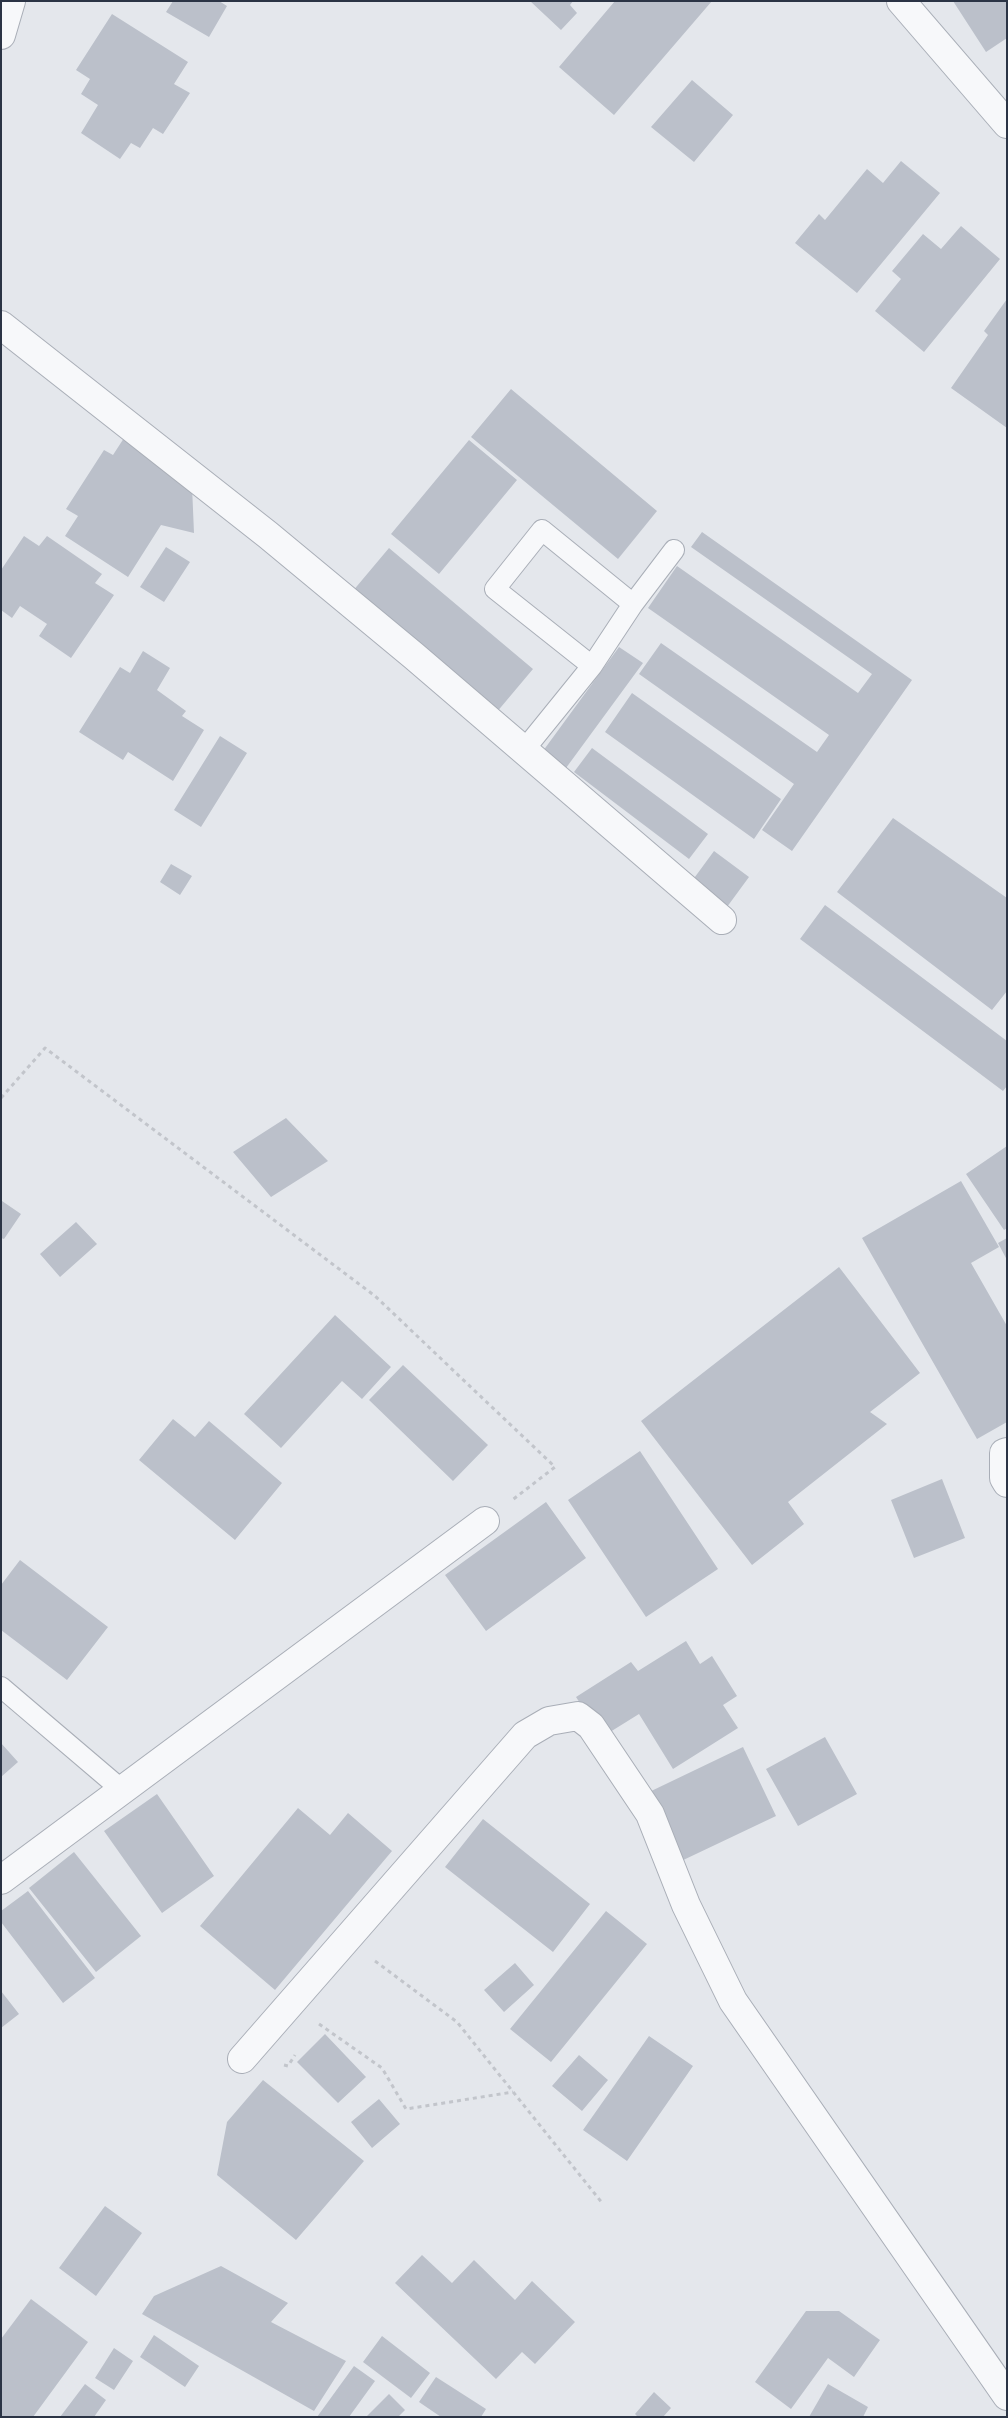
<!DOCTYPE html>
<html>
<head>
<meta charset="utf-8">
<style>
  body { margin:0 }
  #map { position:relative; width:1008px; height:2418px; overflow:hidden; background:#e4e7ec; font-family:Roboto,sans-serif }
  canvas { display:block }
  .frame { position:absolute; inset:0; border:2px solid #2b3445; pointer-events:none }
</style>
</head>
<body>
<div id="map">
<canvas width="1008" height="2418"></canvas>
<div class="frame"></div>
</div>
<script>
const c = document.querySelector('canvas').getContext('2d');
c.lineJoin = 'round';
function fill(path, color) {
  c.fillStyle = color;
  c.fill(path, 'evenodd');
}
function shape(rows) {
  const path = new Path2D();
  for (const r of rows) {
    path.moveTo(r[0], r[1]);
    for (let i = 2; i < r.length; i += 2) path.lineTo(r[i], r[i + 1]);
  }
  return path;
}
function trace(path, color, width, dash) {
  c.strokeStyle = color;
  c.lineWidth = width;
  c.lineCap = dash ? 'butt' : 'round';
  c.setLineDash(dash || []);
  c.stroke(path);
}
const building = shape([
  [173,1,219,1,227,6,209,37,166,12],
  [530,1,573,1,570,5,577,13,561,30],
  [615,1,712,1,614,115,559,67],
  [953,1,1007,1,1007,38,986,52],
  [112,14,188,62,174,84,190,93,163,134,153,128,140,148,131,143,120,159,81,133,98,105,81,94,90,79,76,70],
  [692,80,733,115,694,162,651,127],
  [901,161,940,193,857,293,795,243,819,214,825,220,867,169,883,183],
  [961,226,1000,259,924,352,875,311,901,279,892,271,923,234,941,249],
  [1007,299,1007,428,951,388,988,335,984,331],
  [511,389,657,511,618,559,471,437],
  [124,438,192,486,194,533,161,525,128,577,65,536,78,516,66,509,104,450,113,455],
  [469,440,517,480,439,574,391,534],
  [702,532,912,680,792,851,762,830,794,784,639,674,661,643,817,752,829,735,648,608,677,566,858,693,872,674,691,547],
  [24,536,39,546,47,536,102,574,95,583,114,595,71,658,39,636,47,624,20,606,12,618,1,610,1,570],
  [166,547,190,562,164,602,140,587],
  [389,548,533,669,496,713,352,592],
  [619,647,643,663,566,768,543,751],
  [143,651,170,668,157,690,186,711,182,716,204,730,173,781,128,752,123,760,79,732,120,667,130,673],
  [632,693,781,799,754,839,605,732],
  [220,736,247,753,201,827,174,810],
  [592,748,708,834,689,859,574,772],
  [893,818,1007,898,1007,991,992,1010,837,892],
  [714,851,749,877,727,907,692,881],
  [171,864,192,876,180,895,160,882],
  [825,905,1007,1041,1007,1086,1003,1091,800,939],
  [286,1118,328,1161,271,1197,233,1152],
  [1007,1146,1007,1228,1004,1230,966,1174],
  [961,1181,999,1247,971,1263,1007,1326,1007,1422,977,1439,862,1238],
  [2,1201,21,1214,4,1239,1,1238],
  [76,1222,97,1244,60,1277,40,1254],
  [1007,1238,1007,1260,998,1243],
  [839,1267,920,1373,870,1412,887,1424,788,1502,804,1524,752,1565,641,1421],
  [335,1315,391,1367,362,1399,342,1381,281,1448,244,1414],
  [403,1365,488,1445,453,1481,369,1400],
  [173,1419,195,1437,209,1421,282,1483,235,1540,139,1460],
  [640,1451,718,1569,646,1617,568,1500],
  [942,1479,965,1538,914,1558,891,1500],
  [546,1502,586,1558,486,1631,445,1575],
  [20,1560,108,1627,67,1680,1,1630,1,1585],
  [686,1641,700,1664,712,1656,737,1696,723,1705,738,1728,673,1769,639,1714,602,1737,576,1697,631,1662,638,1671],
  [825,1737,857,1794,798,1826,766,1769],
  [1,1743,18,1762,1,1777],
  [743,1747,776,1816,677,1863,645,1794],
  [157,1794,214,1876,162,1913,104,1831],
  [298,1808,330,1835,348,1813,392,1851,275,1990,200,1926],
  [483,1819,590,1904,553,1952,445,1867],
  [74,1852,141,1936,96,1972,29,1888],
  [28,1891,95,1978,63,2003,1,1922,1,1911],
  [606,1911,647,1944,551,2062,510,2029],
  [515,1963,534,1985,504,2012,484,1990],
  [1,1991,19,2014,1,2028],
  [325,2034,366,2077,338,2103,297,2062],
  [649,2036,693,2066,627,2161,583,2130],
  [579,2055,608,2080,582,2111,552,2086],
  [263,2080,364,2161,296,2240,217,2175,227,2122],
  [379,2099,400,2124,372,2148,351,2122],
  [105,2206,142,2233,96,2296,59,2268],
  [422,2255,452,2283,474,2260,515,2300,532,2281,575,2322,535,2364,522,2352,496,2379,395,2283],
  [221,2266,288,2303,271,2322,346,2361,314,2411,142,2314,154,2296],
  [31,2299,88,2342,33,2417,1,2417,1,2339],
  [806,2311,839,2311,880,2340,854,2377,828,2358,791,2409,755,2382],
  [154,2335,199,2366,185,2387,140,2357],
  [382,2336,430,2373,411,2398,363,2362],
  [114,2348,133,2361,114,2390,95,2378],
  [354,2366,375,2381,349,2417,317,2417],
  [436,2377,486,2409,481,2417,441,2417,419,2402],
  [85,2384,106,2400,94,2417,60,2417],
  [828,2384,868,2407,863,2417,809,2417],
  [654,2392,671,2408,663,2417,638,2417,635,2414],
  [389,2394,405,2410,398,2417,366,2417]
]);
const path = shape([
  [1,1098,45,1048,375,1296,555,1467,511,1501],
  [375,1961,457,2022,603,2204],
  [319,2024,382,2068,406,2109,513,2092],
  [284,2065,288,2066,295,2055]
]);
const lane = shape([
  [592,666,633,604],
  [524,750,592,666,495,589,542,530,633,604,674,550],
  [1,1687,122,1790]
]);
const street = shape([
  [901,1,1007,124],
  [1,35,11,1],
  [1,325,268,535,414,656,722,920],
  [1007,1452,1004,1453,1004,1478,1007,1483],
  [1,1880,485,1521],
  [242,2059,525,1735,549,1721,578,1716,591,1726,650,1814,686,1905,733,2001,1007,2396]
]);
fill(building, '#bbc0ca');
trace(lane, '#a9aeb7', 22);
trace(street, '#a9aeb7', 30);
trace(path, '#c2c5cb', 3, [4, 4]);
trace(lane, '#f7f8fa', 20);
trace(street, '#f7f8fa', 28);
</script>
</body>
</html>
